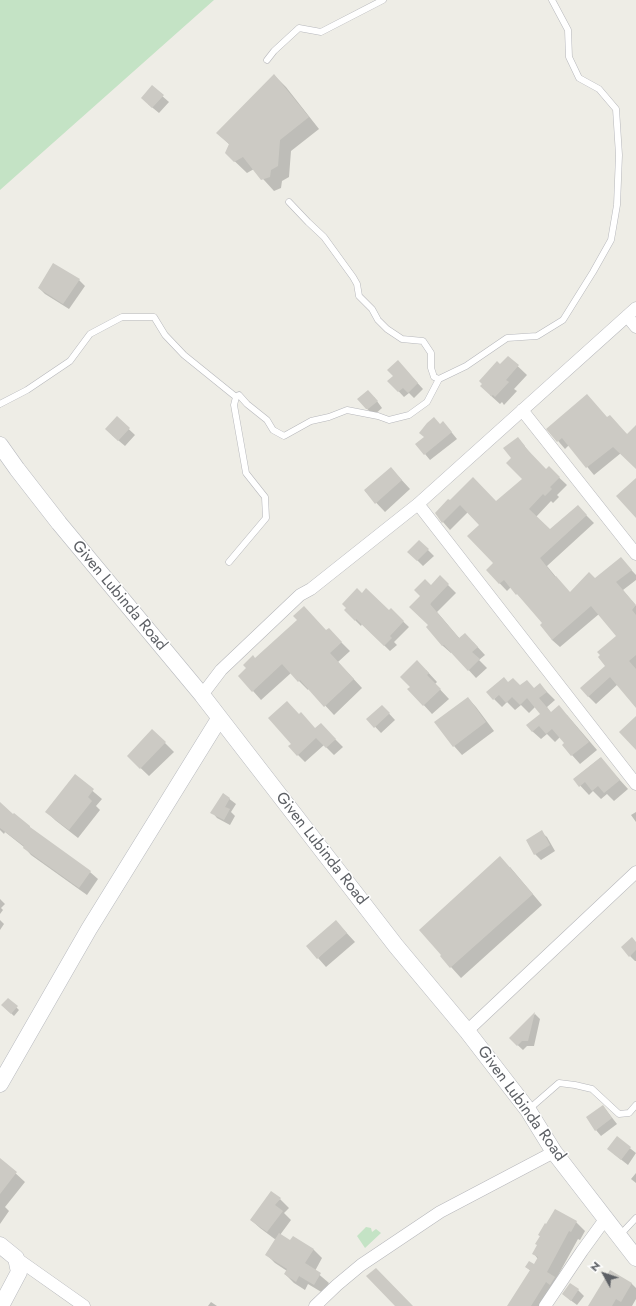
<!DOCTYPE html>
<html>
<head>
<meta charset="utf-8">
<style>
  body { margin:0 }
  #map { position:relative; width:636px; height:1306px; overflow:hidden; background:#eeede6; font-family:Jost,sans-serif }
  canvas { display:block }
  .north { position:absolute; left:584px; top:1254px; width:40px; height:40px; -webkit-text-stroke:3px #fff; paint-order:stroke; rotate:310deg; font-size:11px; font-weight:700; line-height:16px; text-align:center; color:#5d6065 }
  .north::after { content:''; display:block; margin:auto; width:14px; height:18px; background:#5d6065; clip-path:polygon(50% 0,100% 100%,50% 72%,0 100%) }
</style>
</head>
<body>
<div id="map">
<canvas width="636" height="1306"></canvas>
<div class="north">N</div>
</div>
<script>
const c = document.querySelector('canvas').getContext('2d');
c.lineJoin = 'round';
function fill(path, color) {
  c.fillStyle = color;
  c.fill(path, 'evenodd');
}
function shape(rows) {
  const path = new Path2D();
  for (const r of rows) {
    path.moveTo(r[0], r[1]);
    for (let i = 2; i < r.length; i += 2) path.lineTo(r[i], r[i + 1]);
  }
  return path;
}
function trace(path, color, width, dash) {
  c.strokeStyle = color;
  c.lineWidth = width;
  c.lineCap = dash ? 'butt' : 'round';
  c.setLineDash(dash || []);
  c.stroke(path);
}
function write(font, color, halo, rows, align = 'center') {
  c.font = font + ' Jost,sans-serif';
  c.lineWidth = 3;
  c.setLineDash([]);
  c.textBaseline = 'middle';
  c.strokeStyle = halo;
  c.fillStyle = color;
  for (const [text, x, y, turn = 0] of rows) {
    c.save();
    c.translate(x, y);
    c.rotate((+turn || 0) * Math.PI / 180);
    c.textAlign = isNaN(turn) ? turn : align;
    if (halo) c.strokeText(text, 0, 0);
    c.fillText(text, 0, 0);
    c.restore();
  }
}
const green = shape([
  [0,0,214,0,0,190],
  [366,1227,371,1228,372,1232,376,1229,381,1233,365,1248,357,1236]
]);
const shadow = shape([
  [274,75,286,87,319,129,291,151,289,177,282,181,281,188,274,191,254,169,247,173,226,153,230,145,217,133],
  [152,87,169,102,159,113,148,104],
  [79,280,85,286,69,309,45,294,39,288],
  [508,357,527,375,514,389,517,391,504,405,502,402,500,404,490,395,500,366],
  [403,367,423,389,414,398,409,393,404,397,389,381],
  [374,397,382,408,374,415,366,408],
  [117,418,135,435,125,446,112,435],
  [607,418,628,435,636,426,636,468,621,453,594,475,569,445,565,449,548,429],
  [440,425,448,428,457,439,430,460,425,454],
  [518,438,531,454,530,454,546,471,549,468,567,485,557,495,559,497,553,503,551,501,536,517,550,531,585,514,594,523,547,566,556,577,570,593,595,579,621,559,636,575,636,580,623,590,636,606,636,706,618,684,596,704,588,696,607,666,618,636,599,614,560,647,552,640,544,623,511,587,507,591,487,570,494,563,480,525,468,512,450,530,436,514,448,500,496,502,524,479,513,458],
  [399,477,410,489,385,512,365,491],
  [419,541,434,556,423,566,409,552],
  [440,577,456,593,437,612,460,639,473,642,485,655,479,660,487,668,476,678,452,652,451,653,443,646,427,627,429,625,431,586],
  [362,594,389,612,391,610,409,627,394,642,397,645,390,651,362,624,361,626,351,616],
  [326,631,337,638,350,651,338,662,362,688,334,715,309,688,308,690,291,673,261,700,253,691,256,659],
  [426,670,437,682,435,684,449,699,432,714,409,689],
  [509,683,534,689,540,685,555,700,547,707,551,713,567,715,597,750,580,764,563,745,566,744,560,737,555,742,547,734,541,739,532,731,541,714,535,707,529,713,521,705,515,710,507,702,502,707,494,699],
  [468,698,476,707,494,731,462,755,454,746],
  [382,706,395,720,381,733,368,719],
  [299,715,315,729,328,732,343,747,334,755,324,745,305,762,298,755,292,744],
  [153,731,174,752,149,776,128,756],
  [600,758,628,789,614,801,607,794,601,799,593,791,589,795,574,779],
  [75,776,102,799,96,806,100,810,78,838,55,820,47,812],
  [223,794,236,804,231,812,235,816,230,825,217,818,212,812],
  [0,804,35,832,90,872,98,879,87,895,31,855,24,847,5,832,4,834,0,830],
  [636,812,636,822,631,815],
  [541,832,547,837,555,851,541,860,535,854],
  [510,867,542,905,461,978,441,956],
  [0,899,5,904,1,908,3,910,0,914],
  [0,920,4,924,0,930],
  [344,930,355,942,326,967,318,958],
  [636,943,636,961,635,961,630,956],
  [8,999,19,1010,14,1016,2,1005],
  [535,1014,540,1019,534,1046,527,1046,523,1050,510,1038],
  [603,1106,617,1124,601,1136,596,1130],
  [617,1138,636,1153,628,1165,614,1154],
  [0,1159,25,1182,5,1207,9,1211,0,1224],
  [636,1173,636,1183,631,1179],
  [280,1199,289,1208,284,1213,291,1220,280,1235,291,1242,293,1237,314,1250,322,1258,315,1271,329,1283,323,1293,308,1284,305,1290,294,1283,285,1274,287,1271,275,1263,266,1254,276,1240,260,1228,251,1220],
  [576,1222,585,1231,580,1240,578,1239,556,1279,545,1306,508,1306,531,1271,526,1267,535,1265,538,1259,534,1254,541,1237,539,1235],
  [631,1283,636,1288,636,1299,632,1306,589,1306],
  [578,1290,584,1296,577,1305,569,1299],
  [211,1302,217,1306,208,1306]
]);
const building = shape([
  [274,74,309,117,280,140,278,166,271,170,270,177,261,180,243,157,234,162,225,153,229,144,216,133],
  [152,85,164,95,152,108,141,98],
  [53,263,80,279,63,304,38,288],
  [508,356,519,365,506,380,509,382,495,397,493,395,491,396,480,386,482,384,479,381,497,361,500,364],
  [398,360,418,383,408,393,403,388,398,392,387,381,393,376,387,370],
  [368,390,378,401,368,409,366,409,357,399],
  [587,394,607,417,610,415,627,434,636,425,636,469,613,447,586,468,562,438,557,442,546,429],
  [117,416,130,428,118,441,105,429],
  [434,417,440,424,443,421,452,432,424,455,415,444,424,437,419,433,427,423],
  [518,437,525,446,524,446,546,469,549,466,560,477,550,487,552,489,545,496,543,494,529,509,550,529,578,505,587,515,540,558,555,577,556,576,570,592,589,572,595,578,621,557,632,570,616,582,636,605,632,610,636,615,636,655,629,661,636,669,636,708,610,677,588,697,580,688,605,666,598,657,600,655,597,652,616,636,591,606,552,640,540,625,542,623,517,594,516,595,504,580,499,584,486,570,493,563,467,536,479,525,460,505,442,523,435,513,448,499,450,500,473,477,496,501,522,479,506,463,511,458,503,448],
  [391,467,402,480,375,504,364,490],
  [636,478,636,518,616,496],
  [419,540,429,549,417,561,407,552],
  [440,575,449,584,430,604,459,638,465,633,478,647,472,652,480,659,468,671,444,645,442,646,426,627,428,625,409,607,420,596,414,590,425,579,431,585],
  [357,588,362,593,366,588,389,610,391,608,404,621,390,636,392,638,384,646,356,619,355,621,344,610,346,608,342,604],
  [304,606,326,630,329,628,342,642,330,653,354,679,324,707,300,680,298,682,282,664,252,692,238,676,246,668,243,665,253,655,255,658,297,620,293,616],
  [417,660,429,673,427,675,441,689,423,706,407,689,410,687,400,677],
  [504,677,508,682,513,678,520,685,527,680,534,688,540,683,547,692,539,698,551,712,559,705,589,742,571,756,562,745,564,743,552,729,546,734,539,726,532,732,526,725,540,714,527,698,520,705,512,697,506,703,499,695,493,700,486,692],
  [468,697,486,722,453,747,434,722],
  [287,701,299,714,301,712,315,728,321,723,336,739,326,748,316,738,297,756,288,746,291,744,268,718],
  [382,705,390,713,374,728,366,719],
  [636,716,636,750,619,732],
  [152,729,166,742,140,769,127,756],
  [601,757,620,780,604,793,598,786,592,791,585,782,579,787,573,779],
  [75,774,94,789,88,797,92,801,69,830,45,812],
  [223,793,230,798,225,807,230,809,224,820,210,813],
  [0,802,13,814,14,813,30,826,30,827,91,871,79,888,23,848,24,846,0,828],
  [542,830,550,845,534,855,526,840],
  [500,856,533,894,450,968,440,956,441,955,419,930],
  [336,920,347,933,317,959,306,946],
  [632,937,636,942,636,950,629,957,621,947],
  [8,998,18,1006,11,1014,1,1005],
  [535,1012,528,1041,522,1041,517,1046,509,1038],
  [603,1105,612,1118,595,1131,586,1117],
  [617,1136,631,1147,621,1160,607,1149],
  [0,1158,17,1172,0,1194],
  [271,1191,281,1198,275,1205,283,1211,267,1232,250,1220],
  [555,1209,577,1221,571,1232,569,1231,547,1272,555,1277,550,1285,546,1282,531,1306,507,1306,530,1270,525,1267,529,1261,534,1264,538,1257,532,1254,537,1245,535,1244,540,1236,538,1235,545,1223,546,1224],
  [279,1233,290,1240,293,1236,314,1249,305,1263,321,1273,314,1285,299,1276,296,1282,284,1274,287,1269,265,1255],
  [376,1268,413,1306,395,1306,366,1276],
  [610,1270,632,1283,621,1302,616,1299,612,1306,588,1306],
  [570,1283,579,1289,571,1301,562,1294]
]);
const lane = shape([
  [267,60,274,51,299,28,321,32,383,0],
  [289,202,308,222,324,237,353,277,357,284,359,296,372,309,378,320,387,329,402,339,423,341,431,353,431,368,434,377,439,379],
  [236,397,239,395,247,404,267,420,273,430,284,436,311,421,329,417,347,410,378,416,389,420,409,415,427,402,439,379,466,366,507,338,537,336,563,320,593,272,611,240,617,205,619,155,616,109,599,89,579,78,569,57,568,30,552,0],
  [0,404,27,390,70,361,90,334,122,317,154,317,165,335,184,355,236,397,234,405,246,473,265,497,266,518,229,562],
  [528,1110,559,1083,575,1085,592,1089,619,1114,629,1113,636,1105],
  [619,1236,636,1218]
]);
const street = shape([
  [627,316,636,327],
  [522,410,636,554],
  [418,504,636,784],
  [202,695,221,670,300,595,311,589,418,504,636,308],
  [467,1031,636,872],
  [16,1258,84,1306],
  [315,1306,337,1285,361,1265,440,1212,554,1152],
  [545,1306,582,1251,606,1218]
]);
const secondary = shape([
  [0,445,17,469,59,523,202,695,396,946,467,1031,528,1110,554,1152,636,1258],
  [0,1084,89,929,219,719],
  [0,1245,16,1258,19,1272,1,1306]
]);
const streetNames = [
  ["Given Lubinda Road",119,596,50],
  ["Given Lubinda Road",321,849,52],
  ["Given Lubinda Road",521,1104,54]
];
fill(green, '#c4e3c5');
fill(shadow, '#0003');
fill(building, '#cccac4');
trace(lane, '#b6b7bb', 7);
trace(street, '#b6b7bb', 13);
trace(secondary, '#b7b9be', 17);
trace(lane, '#fff', 6);
trace(street, '#fff', 12);
trace(secondary, '#fff', 16);
write('16px', '#5d6065', '#fff', streetNames);
</script>
</body>
</html>
